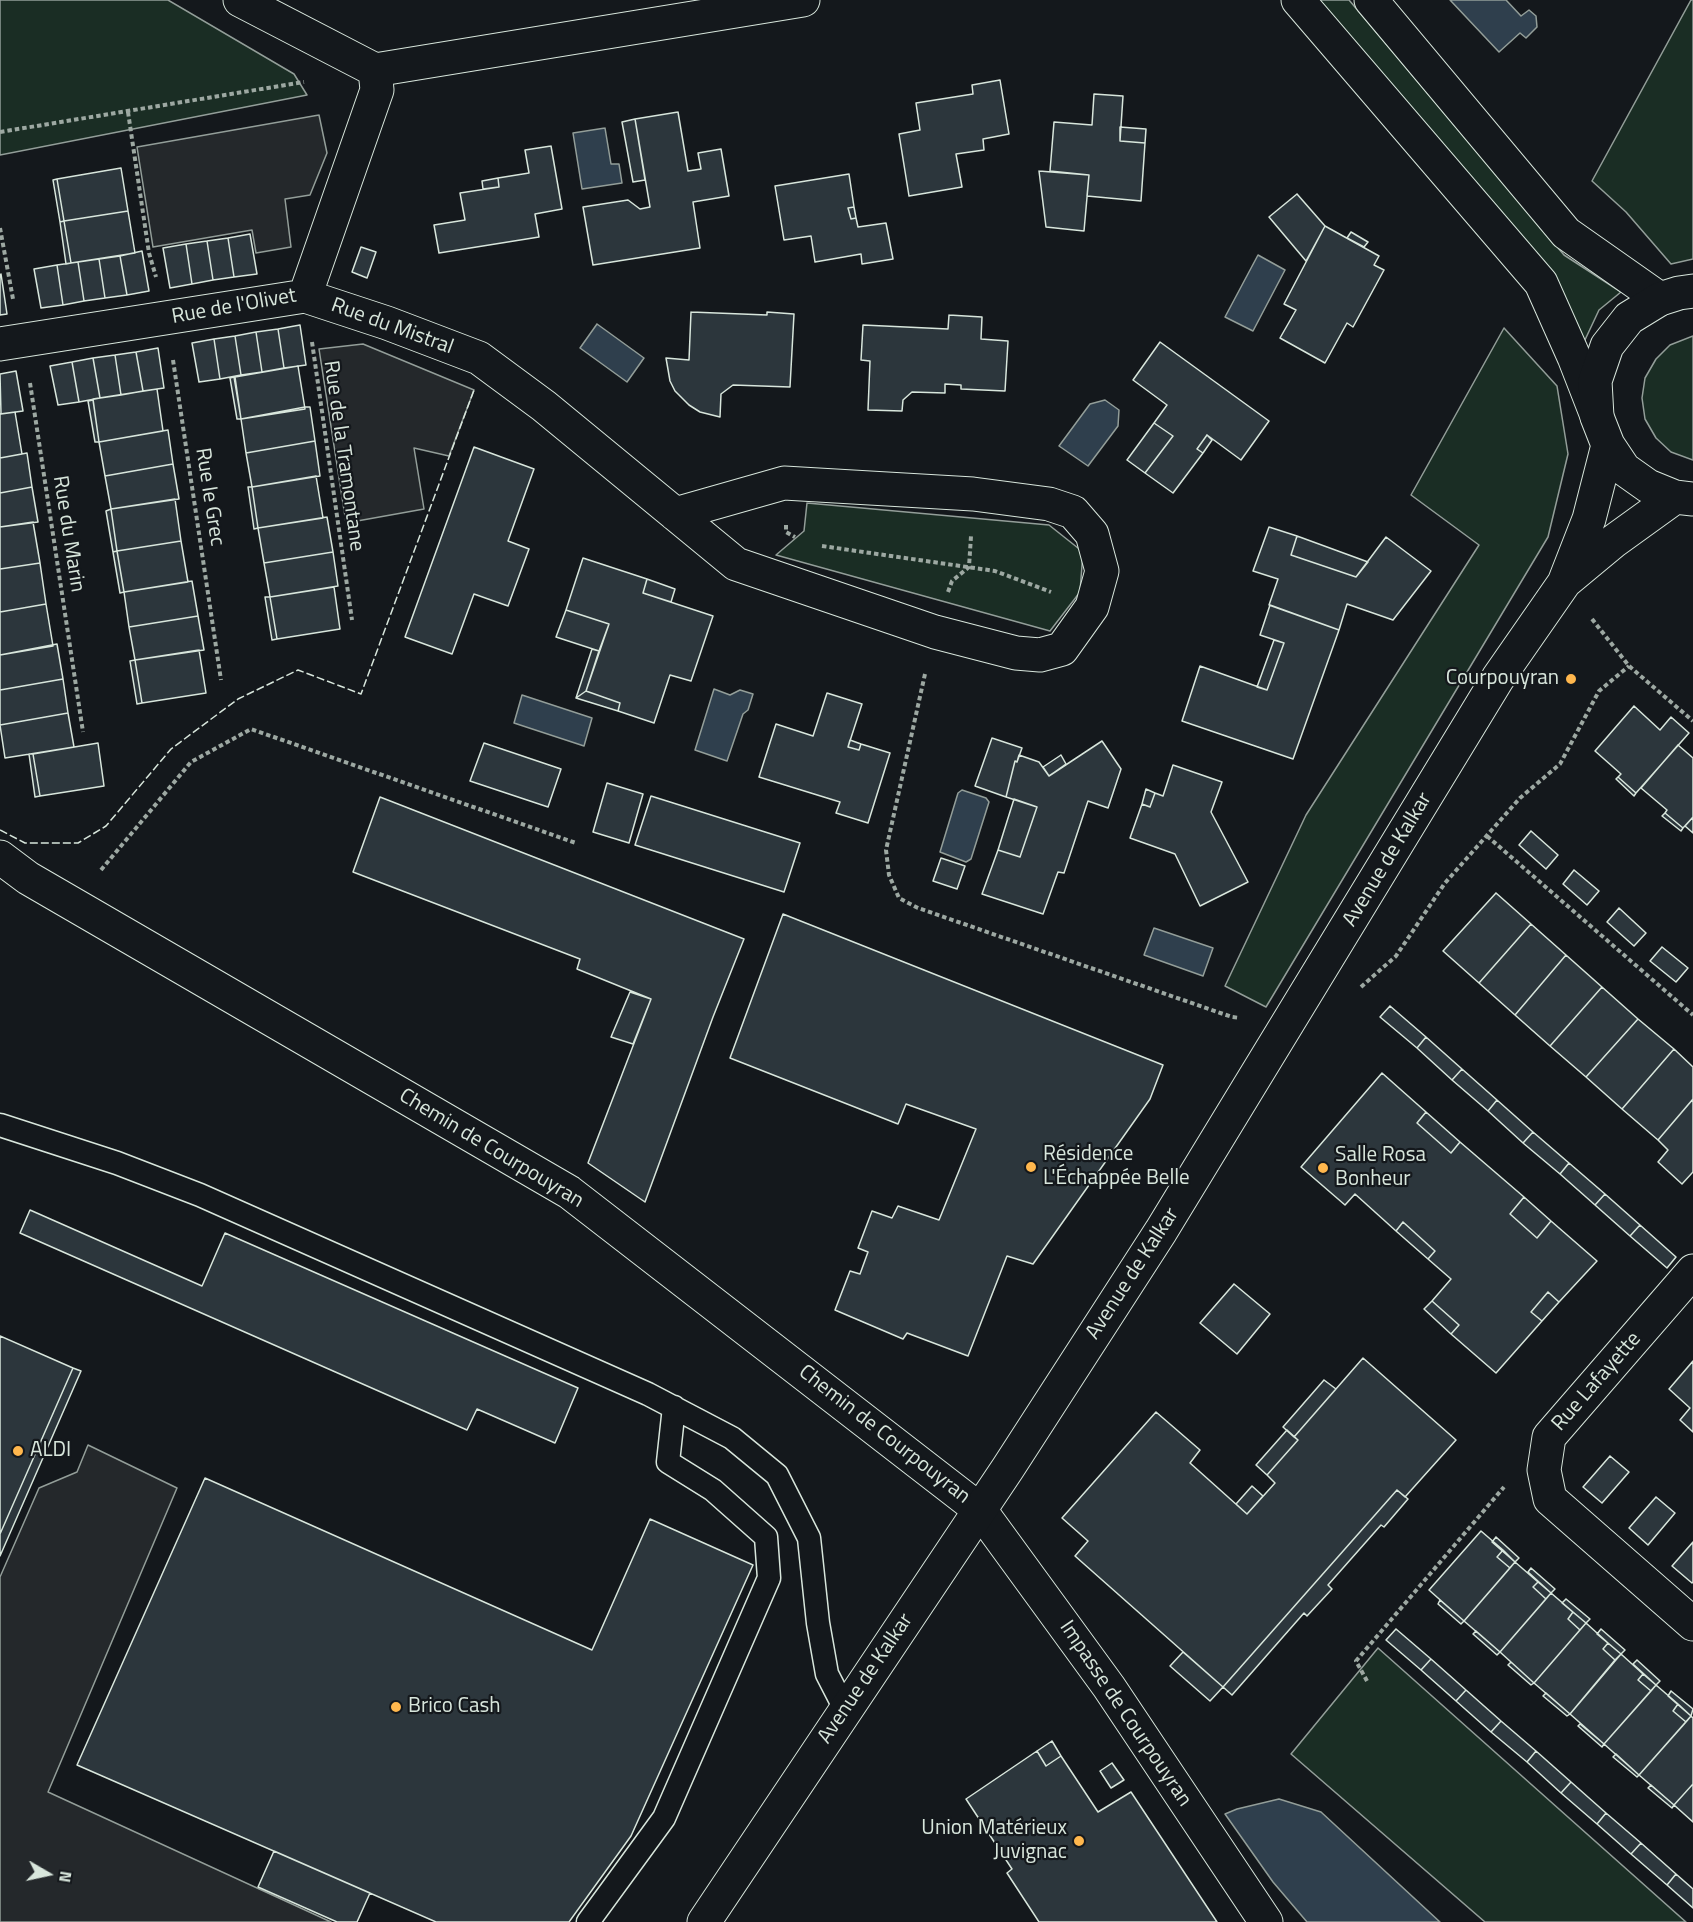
<!DOCTYPE html>
<html>
<head>
<meta charset="utf-8">
<style>
  body { margin:0 }
  #map { position:relative; width:1693px; height:1922px; overflow:hidden; background:#14181c; font-family:"Titillium Web",sans-serif }
  canvas { display:block }
  .north { position:absolute; left:18px; top:1844px; width:60px; height:60px; -webkit-text-stroke:4px #14181c; paint-order:stroke; rotate:99deg; font-size:16px; font-weight:700; line-height:24px; text-align:center; color:#d8e6dc }
  .north::after { content:''; display:block; margin:auto; width:21px; height:27px; background:#d8e6dc; clip-path:polygon(50% 0,100% 100%,50% 72%,0 100%) }
</style>
</head>
<body>
<div id="map">
<canvas width="1693" height="1922"></canvas>
<div class="north">N</div>
</div>
<script>
const c = document.querySelector('canvas').getContext('2d');
c.lineJoin = 'round';
function fill(path, color) {
  c.fillStyle = color;
  c.fill(path, 'evenodd');
}
function shape(rows) {
  const path = new Path2D();
  for (const r of rows) {
    path.moveTo(r[0], r[1]);
    for (let i = 2; i < r.length; i += 2) path.lineTo(r[i], r[i + 1]);
  }
  return path;
}
function trace(path, color, width, dash) {
  c.strokeStyle = color;
  c.lineWidth = width;
  c.lineCap = dash ? 'butt' : 'round';
  c.setLineDash(dash || []);
  c.stroke(path);
}
function write(font, color, halo, rows, align = 'center') {
  c.font = font + ' "Titillium Web",sans-serif';
  c.lineWidth = 4.5;
  c.setLineDash([]);
  c.textBaseline = 'middle';
  c.strokeStyle = halo;
  c.fillStyle = color;
  for (const [text, x, y, turn = 0] of rows) {
    c.save();
    c.translate(x, y);
    c.rotate((+turn || 0) * Math.PI / 180);
    c.textAlign = isNaN(turn) ? turn : align;
    if (halo) c.strokeText(text, 0, 0);
    c.fillText(text, 0, 0);
    c.restore();
  }
}
const green = shape([
  [0,0,168,0,294,74,307,95,0,155,0,0],
  [1313,0,1349,0,1564,255,1621,292,1599,310,1584,342,1313,0],
  [1691,0,1693,0,1693,259,1671,264,1626,212,1592,181,1691,0],
  [1504,328,1557,386,1568,454,1548,537,1266,1007,1225,986,1306,815,1479,545,1411,495,1504,328],
  [1693,336,1693,460,1671,452,1656,438,1645,419,1642,398,1645,378,1656,359,1670,345,1693,336],
  [807,503,1049,525,1083,552,1080,592,1050,631,776,555,804,531,807,503],
  [1378,1648,1686,1922,1485,1922,1291,1754,1378,1648]
]);
const parking = shape([
  [319,115,327,153,310,195,285,199,291,247,256,253,252,230,153,247,137,147,319,115],
  [363,344,474,390,449,456,414,448,424,509,346,523,319,349,363,344],
  [88,1445,177,1488,48,1792,331,1922,0,1922,0,1577,39,1488,77,1472,88,1445]
]);
const water = shape([
  [1450,0,1506,0,1521,16,1529,10,1536,16,1537,27,1526,38,1520,33,1499,52,1450,0],
  [605,128,611,164,619,164,622,183,582,189,573,133,605,128],
  [1258,255,1285,270,1253,331,1225,317,1258,255],
  [597,324,644,358,627,382,580,348,597,324],
  [1105,400,1119,410,1118,426,1088,466,1059,446,1090,404,1105,400],
  [714,689,730,695,740,690,753,694,748,710,743,714,727,761,695,750,714,689],
  [522,695,592,718,584,746,514,723,522,695],
  [962,790,986,798,989,802,971,859,966,862,940,852,958,793,962,790],
  [1154,928,1213,948,1203,976,1144,955,1154,928],
  [1279,1799,1321,1812,1440,1922,1307,1922,1273,1882,1225,1814,1237,1809,1279,1799]
]);
const building = shape([
  [1000,80,1009,134,983,139,984,150,956,154,962,187,909,196,899,134,920,130,916,103,973,94,972,85,1000,80],
  [1094,94,1123,96,1120,141,1145,143,1141,201,1087,196,1089,175,1050,171,1054,122,1092,125,1094,94],
  [678,112,688,171,701,169,698,153,721,149,729,196,693,202,700,248,593,265,583,207,628,200,640,209,650,207,635,119,678,112],
  [635,119,645,180,633,182,622,122,635,119],
  [1120,127,1146,129,1145,143,1120,141,1120,127],
  [551,146,562,209,535,214,539,237,439,253,434,225,465,220,460,193,499,187,498,178,529,173,525,150,551,146],
  [121,168,128,211,64,221,57,179,121,168],
  [1039,171,1089,175,1084,231,1046,227,1039,171],
  [849,174,854,207,848,208,851,219,856,218,858,227,886,223,893,259,862,264,861,254,815,262,811,236,784,240,775,186,849,174],
  [498,178,499,187,483,189,482,181,498,178],
  [57,179,64,221,60,222,53,180,57,179],
  [1297,194,1325,226,1306,261,1269,217,1297,194],
  [854,207,856,218,851,219,848,208,854,207],
  [128,211,135,253,71,263,64,221,128,211],
  [64,221,71,263,66,264,60,222,64,221],
  [1325,226,1379,256,1374,265,1384,270,1353,327,1347,323,1325,363,1280,338,1296,310,1284,304,1325,226],
  [1351,232,1368,242,1364,247,1347,238,1351,232],
  [250,234,257,274,234,277,228,238,250,234],
  [228,238,234,277,213,280,207,241,228,238],
  [207,241,213,280,192,284,186,244,207,241],
  [186,244,192,284,170,288,163,248,186,244],
  [361,247,376,252,367,278,352,272,361,247],
  [142,251,149,291,127,295,120,256,142,251],
  [120,256,127,295,105,298,99,259,120,256],
  [99,259,105,298,84,301,78,262,99,259],
  [78,262,84,301,63,305,57,265,78,262],
  [57,265,63,305,41,308,34,269,57,265],
  [1,274,7,314,0,315,0,275,1,274],
  [691,312,767,315,767,312,794,314,790,387,733,385,721,394,720,417,700,412,689,405,675,391,670,381,666,358,689,360,691,312],
  [949,315,982,317,981,339,1008,341,1005,391,961,389,961,385,945,384,945,393,912,392,903,400,902,411,868,410,870,361,861,360,863,325,948,329,949,315],
  [300,325,306,365,284,368,278,329,300,325],
  [278,329,284,368,262,372,256,332,278,329],
  [256,332,262,372,241,375,235,336,256,332],
  [235,336,241,375,220,379,214,339,235,336],
  [214,339,220,379,199,382,192,343,214,339],
  [1160,342,1269,421,1241,460,1207,435,1197,449,1203,453,1173,493,1145,473,1173,436,1154,423,1167,405,1133,380,1160,342],
  [158,348,164,388,143,391,136,352,158,348],
  [136,352,143,391,121,395,115,355,136,352],
  [115,355,121,395,100,398,93,358,115,355],
  [93,358,100,398,79,402,72,362,93,358],
  [72,362,79,402,58,405,50,366,72,362],
  [298,366,305,409,241,419,235,377,298,366],
  [16,371,23,411,1,414,0,374,16,371],
  [234,377,241,419,237,419,230,378,234,377],
  [157,389,163,431,99,442,93,399,157,389],
  [93,400,99,442,95,442,88,401,93,400],
  [305,407,310,407,315,441,246,453,241,419,305,407],
  [15,412,22,454,0,458,0,414,15,412],
  [1154,423,1173,436,1145,473,1127,460,1154,423],
  [168,430,173,464,105,476,99,442,168,430],
  [1207,435,1212,440,1203,453,1197,449,1207,435],
  [315,441,320,476,252,487,246,453,315,441],
  [474,447,534,469,508,541,529,549,508,606,474,594,452,654,405,637,474,447],
  [27,453,32,487,0,493,0,458,27,453],
  [173,464,179,499,111,509,105,476,173,464],
  [316,476,323,518,258,528,252,487,316,476],
  [32,487,38,522,0,527,0,493,32,487],
  [248,487,252,487,258,528,254,529,248,487],
  [175,499,181,541,117,551,111,509,175,499],
  [111,509,117,551,113,552,106,511,111,509],
  [327,517,333,552,264,563,258,528,327,517],
  [33,522,40,563,0,569,0,527,33,522],
  [1269,527,1297,536,1291,555,1356,577,1386,537,1431,571,1393,620,1347,604,1339,630,1269,605,1278,579,1253,571,1269,527],
  [1297,536,1368,562,1356,577,1291,555,1297,536],
  [181,541,188,582,124,592,117,551,181,541],
  [117,551,124,592,120,593,113,552,117,551],
  [333,552,338,586,270,597,264,563,333,552],
  [583,558,647,579,643,593,713,616,691,681,670,675,654,723,618,711,620,703,586,691,609,624,566,610,583,558],
  [40,563,46,604,0,612,0,569,40,563],
  [647,579,675,589,671,602,643,593,647,579],
  [192,581,198,616,129,627,124,592,192,581],
  [334,587,340,629,277,639,270,597,334,587],
  [265,597,270,597,277,639,272,640,265,597],
  [46,604,53,646,0,655,0,612,46,604],
  [1270,605,1339,630,1293,759,1182,721,1200,666,1267,690,1284,643,1260,635,1270,605],
  [566,610,609,624,599,651,556,637,566,610],
  [198,616,204,650,135,660,129,627,198,616],
  [1274,640,1284,643,1267,690,1257,687,1274,640],
  [57,644,63,679,0,690,0,655,57,644],
  [592,649,599,651,586,691,576,698,592,649],
  [199,650,206,693,142,703,135,660,199,650],
  [135,660,142,703,137,704,130,661,135,660],
  [63,679,68,713,0,725,0,690,63,679],
  [586,691,620,703,618,711,576,698,586,691],
  [827,693,862,704,848,747,859,750,861,744,890,753,868,823,836,813,840,802,759,777,776,724,813,736,827,693],
  [1634,706,1660,730,1671,717,1689,733,1636,793,1618,777,1621,774,1595,751,1634,706],
  [68,713,74,747,5,758,0,725,68,713],
  [992,738,1022,748,1017,762,1015,761,1006,797,975,786,992,738],
  [850,740,861,744,859,750,848,747,850,740],
  [1102,741,1121,769,1108,808,1088,801,1064,873,1058,872,1043,914,982,894,998,850,1020,857,1037,807,1006,797,1015,761,1017,762,1019,755,1039,762,1049,776,1102,741],
  [98,743,104,786,40,796,33,754,98,743],
  [484,743,561,769,548,807,470,781,484,743],
  [1678,745,1693,758,1693,817,1683,828,1665,813,1667,810,1641,788,1678,745],
  [29,754,33,754,40,796,35,797,29,754],
  [1061,755,1066,764,1049,776,1043,767,1061,755],
  [1173,765,1222,782,1211,812,1248,882,1200,906,1175,854,1130,838,1142,804,1150,807,1155,793,1163,796,1173,765],
  [1618,777,1636,793,1634,796,1616,779,1618,777],
  [607,783,643,794,629,843,593,832,607,783],
  [1146,789,1155,793,1150,807,1142,804,1146,789],
  [651,796,800,843,784,892,635,845,651,796],
  [380,797,744,939,713,1017,645,1202,588,1163,651,999,577,969,580,959,353,872,380,797],
  [1014,799,1037,807,1020,857,998,850,1014,799],
  [1665,813,1683,828,1681,831,1662,816,1665,813],
  [1693,817,1693,833,1685,826,1693,817],
  [1531,831,1558,855,1546,869,1519,845,1531,831],
  [941,858,965,866,957,889,933,881,941,858],
  [1574,870,1599,891,1587,905,1563,884,1574,870],
  [1496,893,1531,924,1479,983,1443,951,1496,893],
  [1619,908,1646,933,1634,946,1607,922,1619,908],
  [783,914,1163,1065,1150,1099,1033,1264,1007,1256,968,1356,907,1333,903,1339,835,1310,850,1271,860,1274,868,1252,858,1248,872,1211,892,1218,898,1206,939,1220,976,1129,906,1104,898,1124,730,1058,783,914],
  [1531,924,1566,955,1515,1015,1479,983,1531,924],
  [1662,947,1688,968,1676,982,1650,961,1662,947],
  [1566,955,1602,987,1550,1046,1515,1015,1566,955],
  [1602,987,1638,1019,1586,1077,1550,1046,1602,987],
  [630,992,651,999,633,1044,611,1037,630,992],
  [1390,1006,1426,1037,1417,1048,1380,1017,1390,1006],
  [1638,1019,1674,1049,1622,1109,1586,1077,1638,1019],
  [1426,1037,1462,1069,1452,1080,1417,1048,1426,1037],
  [1674,1049,1693,1067,1693,1099,1658,1140,1622,1109,1674,1049],
  [1462,1069,1497,1100,1488,1111,1452,1080,1462,1069],
  [1382,1073,1426,1112,1417,1123,1451,1153,1460,1142,1524,1197,1510,1214,1537,1238,1551,1221,1597,1261,1559,1302,1548,1292,1531,1312,1542,1321,1496,1373,1451,1334,1459,1325,1432,1301,1451,1279,1428,1259,1435,1251,1403,1222,1396,1231,1355,1194,1345,1205,1301,1167,1382,1073],
  [1693,1099,1693,1172,1682,1184,1658,1162,1668,1150,1658,1140,1693,1099],
  [1497,1100,1533,1132,1523,1143,1488,1111,1497,1100],
  [1426,1112,1460,1142,1451,1153,1417,1123,1426,1112],
  [1533,1132,1569,1163,1560,1174,1523,1143,1533,1132],
  [1569,1163,1605,1194,1595,1205,1560,1174,1569,1163],
  [1605,1194,1640,1225,1630,1236,1595,1205,1605,1194],
  [1524,1197,1551,1221,1537,1238,1510,1214,1524,1197],
  [30,1210,202,1286,225,1233,578,1388,555,1443,477,1409,467,1430,20,1233,30,1210],
  [1403,1222,1435,1251,1428,1259,1396,1231,1403,1222],
  [1640,1225,1676,1257,1667,1268,1630,1236,1640,1225],
  [1234,1284,1270,1314,1237,1354,1200,1323,1234,1284],
  [1548,1292,1559,1302,1542,1321,1531,1312,1548,1292],
  [1432,1301,1459,1325,1451,1334,1424,1309,1432,1301],
  [0,1336,73,1368,0,1534,0,1336],
  [1363,1358,1456,1440,1405,1497,1397,1490,1223,1687,1075,1556,1088,1541,1062,1518,1156,1412,1200,1450,1190,1463,1247,1514,1275,1483,1267,1475,1298,1440,1294,1437,1363,1358],
  [1693,1361,1693,1432,1680,1420,1690,1408,1669,1389,1693,1361],
  [73,1368,81,1371,0,1556,0,1534,73,1368],
  [1324,1380,1336,1389,1294,1437,1283,1427,1324,1380],
  [1287,1430,1298,1440,1267,1475,1256,1465,1287,1430],
  [1610,1456,1629,1472,1602,1503,1583,1487,1610,1456],
  [205,1478,592,1650,650,1519,753,1565,631,1836,569,1922,436,1922,77,1765,205,1478],
  [1252,1486,1263,1496,1247,1514,1236,1504,1252,1486],
  [1397,1490,1408,1499,1384,1527,1381,1525,1328,1585,1332,1589,1307,1616,1304,1613,1232,1695,1223,1687,1397,1490],
  [1656,1497,1675,1513,1648,1545,1629,1528,1656,1497],
  [1481,1531,1503,1550,1497,1557,1510,1568,1464,1621,1429,1590,1481,1531],
  [1496,1537,1519,1558,1515,1562,1492,1542,1496,1537],
  [1693,1542,1693,1582,1692,1583,1672,1566,1693,1542],
  [1503,1550,1515,1562,1510,1568,1497,1557,1503,1550],
  [1515,1562,1538,1582,1533,1587,1546,1599,1500,1652,1464,1621,1515,1562],
  [1531,1568,1555,1589,1551,1593,1528,1572,1531,1568],
  [1538,1582,1551,1593,1546,1599,1533,1587,1538,1582],
  [1551,1593,1573,1612,1568,1619,1580,1630,1534,1683,1500,1652,1551,1593],
  [1566,1599,1590,1619,1586,1623,1562,1603,1566,1599],
  [1440,1600,1464,1621,1461,1624,1438,1604,1440,1600],
  [1573,1612,1586,1623,1580,1630,1568,1619,1573,1612],
  [1586,1623,1608,1643,1603,1649,1615,1660,1570,1714,1534,1683,1586,1623],
  [1396,1629,1431,1659,1421,1670,1386,1640,1396,1629],
  [1601,1629,1625,1650,1621,1654,1597,1634,1601,1629],
  [1476,1631,1500,1652,1497,1655,1473,1634,1476,1631],
  [1608,1643,1621,1654,1615,1660,1603,1649,1608,1643],
  [1183,1652,1223,1687,1210,1701,1170,1666,1183,1652],
  [1621,1654,1643,1674,1638,1680,1651,1691,1604,1744,1570,1714,1621,1654],
  [1431,1659,1466,1690,1456,1701,1421,1670,1431,1659],
  [1637,1660,1660,1681,1656,1685,1633,1664,1637,1660],
  [1511,1662,1534,1683,1531,1685,1508,1665,1511,1662],
  [1643,1674,1656,1685,1651,1691,1638,1680,1643,1674],
  [1656,1685,1678,1704,1673,1711,1686,1722,1639,1775,1604,1744,1656,1685],
  [1466,1690,1501,1721,1491,1732,1456,1701,1466,1690],
  [1671,1691,1693,1709,1691,1716,1668,1696,1671,1691],
  [1546,1693,1570,1714,1567,1716,1543,1696,1546,1693],
  [1678,1704,1691,1716,1686,1722,1673,1711,1678,1704],
  [1691,1716,1693,1718,1693,1784,1674,1805,1639,1775,1691,1716],
  [1501,1721,1536,1751,1527,1762,1491,1732,1501,1721],
  [1580,1724,1604,1744,1602,1747,1578,1726,1580,1724],
  [1052,1741,1061,1756,1046,1766,1037,1751,1052,1741],
  [1037,1751,1046,1766,1061,1756,1098,1812,1131,1792,1217,1922,1039,1922,1007,1873,1012,1869,966,1799,1037,1751],
  [1536,1751,1571,1782,1561,1793,1527,1762,1536,1751],
  [1616,1754,1639,1775,1637,1777,1613,1757,1616,1754],
  [1112,1763,1124,1780,1111,1788,1100,1771,1112,1763],
  [1571,1782,1606,1813,1597,1824,1561,1793,1571,1782],
  [1693,1784,1693,1822,1674,1805,1693,1784],
  [1651,1785,1674,1805,1672,1808,1648,1788,1651,1785],
  [1606,1813,1641,1843,1631,1854,1597,1824,1606,1813],
  [1641,1843,1676,1874,1667,1885,1631,1854,1641,1843],
  [274,1851,370,1893,357,1922,337,1922,258,1887,274,1851],
  [1676,1874,1693,1889,1693,1908,1667,1885,1676,1874]
]);
const path = shape([
  [128,112,149,253,156,277],
  [0,132,304,82],
  [0,228,13,299],
  [312,342,352,620],
  [173,360,221,680],
  [30,383,83,732],
  [786,525,786,532,795,537],
  [822,546,995,571,1051,592],
  [948,592,952,581,969,567,971,536],
  [1592,619,1629,666,1693,721],
  [925,674,886,850,889,875,899,898,918,908,1232,1017,1240,1018],
  [1487,836,1693,1015],
  [101,870,191,762,251,729,576,843],
  [1361,987,1396,956,1445,883,1520,798,1560,764,1599,691,1629,666],
  [1367,1681,1356,1661,1504,1487]
]);
const lane = shape([
  [0,1125,117,1163,200,1195,648,1394,732,1438,777,1475,809,1538,818,1623,827,1674,845,1709],
  [588,1922,664,1818,769,1578,766,1537,713,1490,668,1462,674,1407]
]);
const street = shape([
  [240,0,375,70,803,0],
  [1298,0,1541,283,1574,357,1597,416],
  [1371,0,1566,233,1660,299],
  [305,296,387,323,479,358,544,406,736,564,935,632,1016,653,1040,655,1062,649,1092,607,1102,571,1092,534,1073,512,1049,504,973,494,784,483,675,514],
  [0,344,305,296,377,90,375,70],
  [0,857,28,878,569,1192,980,1510,1109,1687,1266,1922],
  [1693,1271,1549,1437,1544,1470,1550,1499,1693,1624]
]);
const secondary = shape([
  [1693,291,1679,293,1660,299,1629,318,1607,346,1595,381,1597,417,1608,445,1624,469,1648,486,1675,497,1693,499],
  [1567,580,1614,541,1675,497],
  [704,1922,1008,1468,1161,1231,1498,678,1564,583,1589,519,1608,445]
]);
const fence = shape([
  [0,830,25,843,78,843,106,826,171,749,238,699,298,670,361,694,474,390]
]);
const markers = [
  [1571,679,6,"#ffb74d"],
  [1031,1167,6,"#ffb74d"],
  [1323,1168,6,"#ffb74d"],
  [18,1451,6,"#ffb74d"],
  [396,1707,6,"#ffb74d"],
  [1079,1841,6,"#ffb74d"]
];
const streetNames = [
  ["Rue de l'Olivet",234,307,-10],
  ["Rue du Mistral",392,327,20],
  ["Rue de la Tramontane",343,456,82],
  ["Rue le Grec",209,497,81],
  ["Rue du Marin",68,534,81],
  ["Avenue de Kalkar",1388,860,-59],
  ["Chemin de Courpouyran",491,1149,31],
  ["Avenue de Kalkar",1133,1274,-57],
  ["Rue Lafayette",1597,1382,-49],
  ["Chemin de Courpouyran",884,1435,38],
  ["Avenue de Kalkar",866,1679,-56],
  ["Impasse de Courpouyran",1125,1714,56]
];
const poiNames = [
  ["Courpouyran",1559,679,"right"],
  ["Résidence",1043,1155],
  ["L'Échappée Belle",1043,1179],
  ["Salle Rosa",1335,1156],
  ["Bonheur",1335,1180],
  ["ALDI",30,1451],
  ["Brico Cash",408,1707],
  ["Union Matérieux",1067,1829,"right"],
  ["Juvignac",1067,1853,"right"]
];
fill(green, '#1a2d24');
trace(green, '#939e99', 1.5);
fill(parking, '#24282b');
trace(parking, '#939e99', 1.5);
fill(water, '#2f3f4d');
trace(water, '#939e99', 1.5);
fill(building, '#2c363c');
trace(building, '#d8e6dc', 1.5);
trace(lane, '#d8e6dc', 25);
trace(street, '#d8e6dc', 35);
trace(secondary, '#d8e6dc', 35);
trace(path, '#9da8a2', 4, [4.5, 3]);
trace(lane, '#14181c', 22);
trace(street, '#14181c', 33);
trace(secondary, '#14181c', 33);
trace(fence, '#d8e6dc', 1.5, [8, 3]);
for (const [x, y, r, color] of markers) {
  const dot = new Path2D();
  dot.arc(x, y, r, 0, 2 * Math.PI);
  c.fillStyle = color;
  c.fill(dot);
  trace(dot, '#14181c', 2);
}
write('21px', '#d8e6dc', '#14181c', streetNames);
write('21px', '#d8e6dc', '#14181c', poiNames, 'left');
</script>
</body>
</html>
